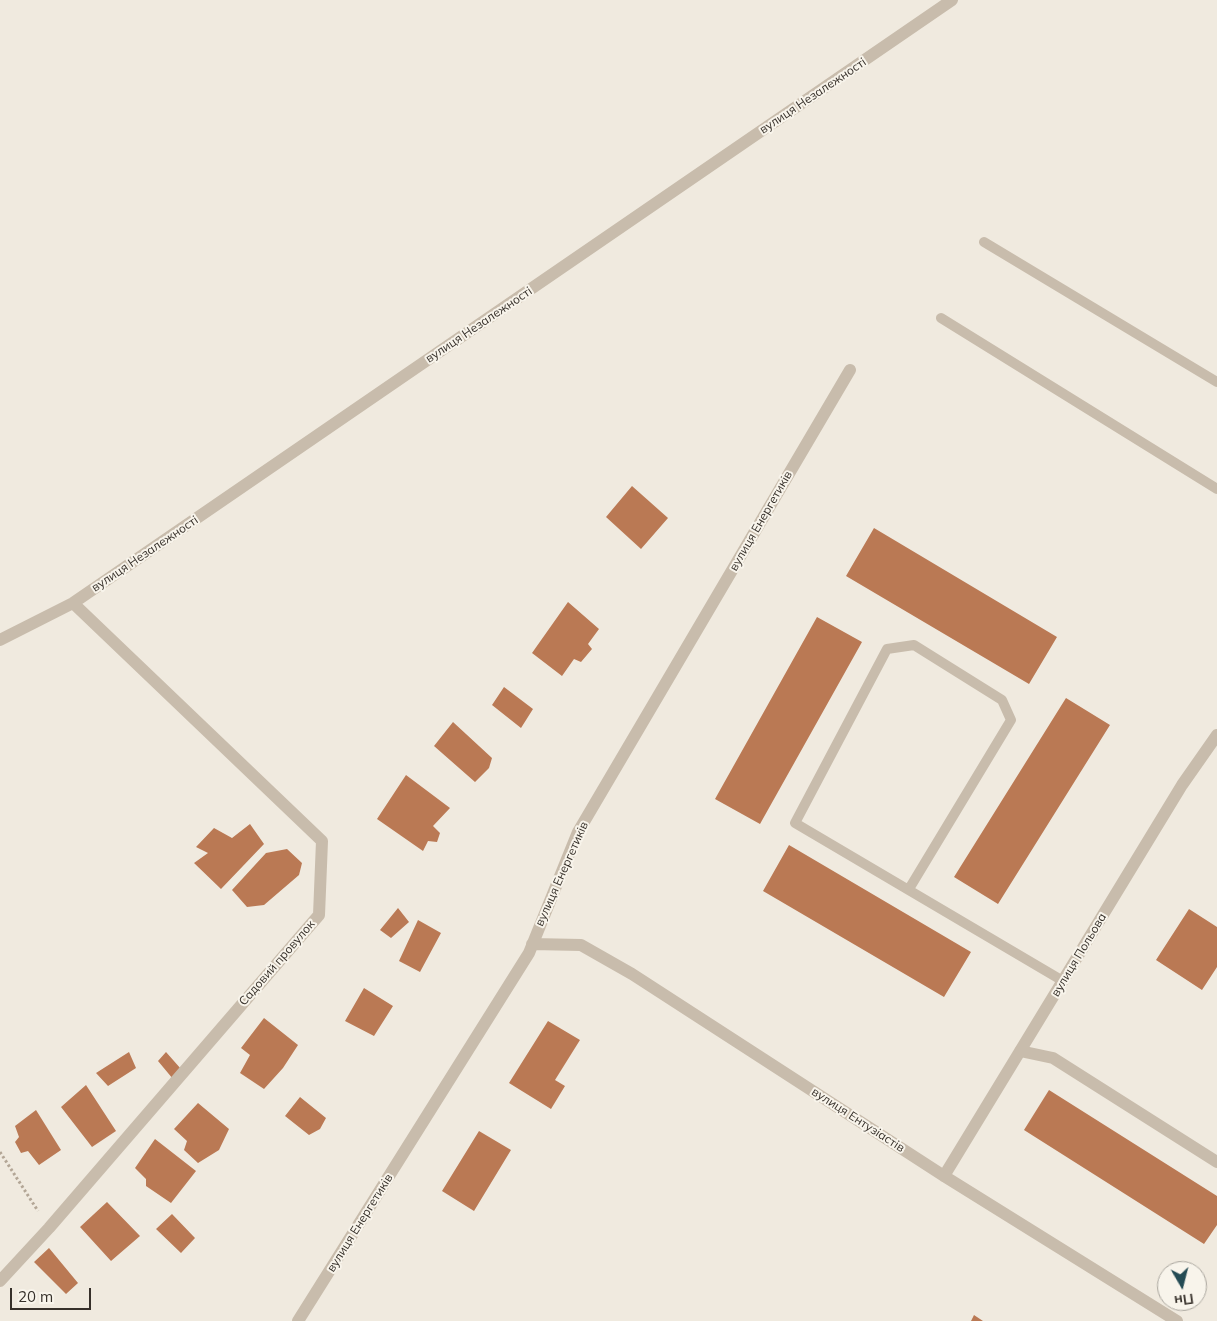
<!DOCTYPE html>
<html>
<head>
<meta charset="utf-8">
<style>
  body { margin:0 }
  #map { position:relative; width:1217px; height:1321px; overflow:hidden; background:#f0eadf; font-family:Mulish,sans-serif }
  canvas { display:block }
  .north { position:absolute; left:1157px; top:1261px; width:50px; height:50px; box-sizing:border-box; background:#f8f4eb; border:1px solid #aaa69e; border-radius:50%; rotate:172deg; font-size:14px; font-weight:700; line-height:20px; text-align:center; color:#36302a }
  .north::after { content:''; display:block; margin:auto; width:18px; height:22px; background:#244b54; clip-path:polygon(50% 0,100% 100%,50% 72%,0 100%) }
  .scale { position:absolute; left:10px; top:1288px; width:81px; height:22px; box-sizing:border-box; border:2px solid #36302a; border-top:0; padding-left:6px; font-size:15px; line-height:18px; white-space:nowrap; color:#36302a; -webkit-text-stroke:4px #f8f4eb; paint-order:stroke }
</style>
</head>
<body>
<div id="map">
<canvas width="1217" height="1321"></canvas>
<div class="north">Пн</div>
<div class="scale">20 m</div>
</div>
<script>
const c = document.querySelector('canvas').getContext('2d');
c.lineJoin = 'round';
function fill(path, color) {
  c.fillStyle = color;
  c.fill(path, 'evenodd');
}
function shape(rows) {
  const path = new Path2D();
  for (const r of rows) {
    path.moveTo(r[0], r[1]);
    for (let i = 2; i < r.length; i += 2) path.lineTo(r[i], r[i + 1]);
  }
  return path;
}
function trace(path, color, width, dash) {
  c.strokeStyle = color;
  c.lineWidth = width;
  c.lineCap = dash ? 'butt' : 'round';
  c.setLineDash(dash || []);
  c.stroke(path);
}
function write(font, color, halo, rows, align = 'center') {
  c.font = font + ' Mulish,sans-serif';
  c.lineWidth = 4;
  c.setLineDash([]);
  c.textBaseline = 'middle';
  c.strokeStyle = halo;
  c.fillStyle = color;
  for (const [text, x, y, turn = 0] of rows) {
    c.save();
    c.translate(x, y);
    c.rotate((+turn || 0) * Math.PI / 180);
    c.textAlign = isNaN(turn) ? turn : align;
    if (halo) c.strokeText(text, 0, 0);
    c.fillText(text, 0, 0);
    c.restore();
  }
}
const building = shape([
  [632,486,668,518,641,549,606,517],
  [874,528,1057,637,1029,684,846,576],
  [568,602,599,629,588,644,592,649,581,662,574,659,562,676,532,653],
  [817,617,862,642,760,824,715,799],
  [504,687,533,709,521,728,492,705],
  [1066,698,1110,725,998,904,954,877],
  [453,722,492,758,489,768,475,782,434,746],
  [406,775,450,808,433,826,440,833,437,842,428,841,423,851,377,819],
  [250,824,264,844,221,889,194,863,208,853,196,847,214,828,232,838],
  [789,845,971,952,944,997,763,891],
  [287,849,302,863,299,875,264,905,247,907,232,890,266,853],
  [398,908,409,922,391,938,380,930],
  [1189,909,1217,927,1217,967,1202,990,1156,960],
  [418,920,441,933,420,972,399,961],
  [364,988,393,1006,374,1036,345,1021],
  [264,1018,298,1045,283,1068,264,1089,240,1073,250,1055,241,1048],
  [548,1021,580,1040,555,1080,565,1086,551,1109,509,1083],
  [129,1052,136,1068,108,1086,96,1073],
  [166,1052,181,1069,173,1079,158,1061],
  [86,1085,116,1131,92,1147,61,1107],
  [1049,1090,1217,1196,1217,1225,1204,1244,1024,1130],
  [300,1097,326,1118,320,1129,309,1135,285,1116],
  [198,1103,229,1129,219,1150,198,1163,184,1150,187,1141,174,1129],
  [36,1110,61,1150,39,1165,28,1151,21,1153,15,1142,19,1137,15,1126],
  [479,1131,511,1150,474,1211,442,1191],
  [155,1139,196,1171,171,1203,146,1186,146,1179,135,1168],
  [107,1202,140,1236,111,1261,80,1227],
  [172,1214,195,1238,181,1253,156,1229],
  [49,1248,78,1283,66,1294,34,1262],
  [974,1315,983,1321,971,1321]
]);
const path = shape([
  [0,1152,38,1211]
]);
const service = shape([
  [984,242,1217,382],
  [941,318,1217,489],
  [909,889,1011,720,1002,700,914,645,887,649,795,823,1063,981]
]);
const minor = shape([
  [0,640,73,603,952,0],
  [532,944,581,945,632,974,944,1176,1177,1321],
  [1020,1051,1053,1058,1217,1162],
  [944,1176,1182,785,1217,735],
  [0,1281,49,1228,319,915,322,841,73,603],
  [298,1321,529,953,578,832,850,370]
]);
const streetNames = [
  ["вулиця Незалежності",813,96,-34],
  ["вулиця Незалежності",479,325,-34],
  ["вулиця Енергетиків",761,521,-60],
  ["вулиця Незалежності",145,554,-34],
  ["вулиця Енергетиків",562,874,-66],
  ["вулиця Польова",1079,955,-59],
  ["Садовий провулок",277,963,-49],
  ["вулиця Ентузіастів",858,1120,33],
  ["вулиця Енергетиків",360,1223,-58]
];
fill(building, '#ba7954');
trace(path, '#b3a696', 3, [2.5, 2.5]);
trace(service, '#c8bcac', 10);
trace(minor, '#c8bcac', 12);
write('12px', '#36302a', '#f8f4eb', streetNames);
</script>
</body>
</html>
